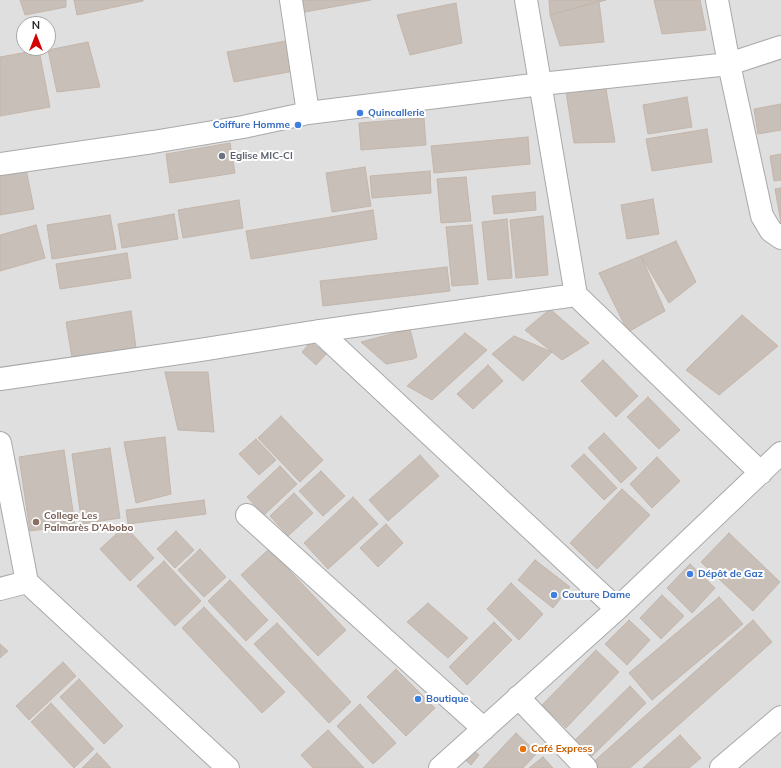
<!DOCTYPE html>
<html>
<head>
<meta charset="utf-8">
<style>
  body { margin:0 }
  #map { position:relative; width:781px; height:768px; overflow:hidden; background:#f2efe9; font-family:Mulish,sans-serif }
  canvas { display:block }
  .north { position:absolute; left:16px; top:16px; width:40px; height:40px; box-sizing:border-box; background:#fff; border:1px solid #a7a7a7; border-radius:50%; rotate:0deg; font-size:11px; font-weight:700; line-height:16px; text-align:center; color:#222 }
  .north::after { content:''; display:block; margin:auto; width:14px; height:18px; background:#d40000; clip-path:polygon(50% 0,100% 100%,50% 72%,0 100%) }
</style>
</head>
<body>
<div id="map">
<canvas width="781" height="768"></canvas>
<div class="north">N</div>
</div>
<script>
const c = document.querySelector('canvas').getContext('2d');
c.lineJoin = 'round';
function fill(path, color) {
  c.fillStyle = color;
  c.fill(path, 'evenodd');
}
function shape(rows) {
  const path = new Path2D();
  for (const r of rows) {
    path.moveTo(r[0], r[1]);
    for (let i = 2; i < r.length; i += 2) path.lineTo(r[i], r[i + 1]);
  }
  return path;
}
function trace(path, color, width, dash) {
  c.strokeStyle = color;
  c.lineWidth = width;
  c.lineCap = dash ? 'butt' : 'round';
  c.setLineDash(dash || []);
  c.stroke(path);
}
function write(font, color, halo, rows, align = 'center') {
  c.font = font + ' Mulish,sans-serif';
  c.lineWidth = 4;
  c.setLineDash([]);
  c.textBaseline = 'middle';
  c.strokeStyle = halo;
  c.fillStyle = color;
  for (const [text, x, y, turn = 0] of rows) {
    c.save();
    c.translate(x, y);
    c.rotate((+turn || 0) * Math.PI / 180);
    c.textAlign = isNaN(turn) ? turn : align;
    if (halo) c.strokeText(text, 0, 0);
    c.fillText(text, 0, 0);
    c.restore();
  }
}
const residential = shape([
  [0,0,781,0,781,768,0,768],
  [24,24,48,24,48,48,24,48]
]);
const building = shape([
  [20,0,66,0,66,7,25,15,20,0],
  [74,0,143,0,143,1,77,15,74,0],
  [302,0,371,0,305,12,302,0],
  [549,0,606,0,550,15,549,0],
  [654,0,700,0,706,30,662,34,654,0],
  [599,1,604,42,560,46,550,15,599,1],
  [456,3,462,43,410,55,397,15,456,3],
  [291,40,294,71,234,82,227,52,291,40],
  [88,42,100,87,57,92,48,50,88,42],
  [39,50,50,107,0,116,0,57,39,50],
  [606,89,615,142,574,143,566,92,606,89],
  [687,97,692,127,648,134,643,105,687,97],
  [781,104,781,130,758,134,754,109,781,104],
  [424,118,426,145,361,150,359,123,424,118],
  [707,129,712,162,652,171,646,139,707,129],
  [528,137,530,164,434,173,431,146,528,137],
  [230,143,235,173,170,183,166,154,230,143],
  [781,154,781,180,774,181,770,156,781,154],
  [365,167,371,206,332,212,326,173,365,167],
  [26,169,34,209,0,215,0,174,26,169],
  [430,171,431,193,372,198,370,176,430,171],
  [466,177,471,221,441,223,437,179,466,177],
  [781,188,781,223,775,189,781,188],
  [535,192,536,210,494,214,492,196,535,192],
  [653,199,659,234,627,239,621,205,653,199],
  [239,200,243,228,183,238,178,210,239,200],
  [373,210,377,239,251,259,246,231,373,210],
  [174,214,178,239,122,248,118,224,174,214],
  [110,215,116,249,52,259,47,225,110,215],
  [543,216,548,275,516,278,510,220,543,216],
  [507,219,512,278,488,280,482,222,507,219],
  [36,225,45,258,0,271,0,235,36,225],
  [472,225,478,284,452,286,446,227,472,225],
  [676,241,696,282,669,303,641,256,676,241],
  [127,253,131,278,60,289,56,264,127,253],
  [641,256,665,311,628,332,599,273,641,256],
  [447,267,450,291,323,306,320,281,447,267],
  [550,309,589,343,562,360,525,330,550,309],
  [131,311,136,348,72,358,66,322,131,311],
  [742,315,778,346,719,395,686,370,742,315],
  [410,329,417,357,413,359,386,364,361,342,410,329],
  [465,333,487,350,432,400,407,386,465,333],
  [514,336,552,352,523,381,492,354,514,336],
  [311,342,326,354,316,365,302,352,311,342],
  [603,360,638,396,616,417,581,381,603,360],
  [488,365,503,381,473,409,457,394,488,365],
  [165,372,208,372,214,432,178,430,165,372],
  [648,397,680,430,659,449,627,417,648,397],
  [281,416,323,460,300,482,258,438,281,416],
  [604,433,637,468,621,483,588,448,604,433],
  [165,437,171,494,136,503,124,442,165,437],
  [256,439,276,460,259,475,239,454,256,439],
  [110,448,120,518,82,524,72,454,110,448],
  [64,450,75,525,30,531,19,457,64,450],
  [584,454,617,488,604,500,571,466,584,454],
  [420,455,439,476,388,521,369,500,420,455],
  [657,457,680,481,652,508,630,484,657,457],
  [280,466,297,484,264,515,247,497,280,466],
  [321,471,345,496,323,516,299,491,321,471],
  [622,489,650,515,597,569,570,543,622,489],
  [294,493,313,513,288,536,270,516,294,493],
  [353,497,378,524,328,569,304,543,353,497],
  [204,500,206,514,128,524,126,510,204,500],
  [386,524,403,543,378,567,360,548,386,524],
  [125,526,154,558,130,581,100,549,125,526],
  [176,531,194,550,175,568,157,549,176,531],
  [729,533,780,582,753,611,701,562,729,533],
  [200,549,226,577,204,597,178,570,200,549],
  [269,549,346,630,318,656,241,575,269,549],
  [535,560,570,587,553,608,518,580,535,560],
  [164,561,201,601,175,626,137,586,164,561],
  [690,564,715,588,692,613,667,588,690,564],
  [230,580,268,620,246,641,208,601,230,580],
  [511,583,543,614,519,640,487,609,511,583],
  [662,595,684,616,661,639,640,618,662,595],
  [719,597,743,624,652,700,629,673,719,597],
  [428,603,468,638,448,658,407,622,428,603],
  [204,607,285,692,262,713,182,628,204,607],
  [629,620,650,640,627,665,605,644,629,620],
  [753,620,772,642,630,768,595,768,591,764,753,620],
  [494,622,512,640,467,685,449,667,494,622],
  [277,623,351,702,329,723,254,644,277,623],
  [0,644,8,651,0,658,0,644],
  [596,650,619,672,566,728,542,705,596,650],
  [63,662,76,676,29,720,16,706,63,662],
  [396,669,435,708,406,736,367,697,396,669],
  [79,679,123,726,104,744,60,697,79,679],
  [630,686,646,703,587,761,571,744,630,686],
  [51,703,94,749,74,768,31,722,51,703],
  [360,704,396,743,373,764,337,726,360,704],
  [328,730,364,768,313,768,301,755,328,730],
  [516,733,537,753,523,768,483,768,516,733],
  [680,735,701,758,689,768,643,768,680,735],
  [467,745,479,755,471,765,460,755,467,745],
  [97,753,111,768,82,768,97,753],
  [543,757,553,768,529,768,543,757]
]);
const minor = shape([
  [291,0,308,113],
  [526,0,576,295,761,473],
  [717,0,729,64,762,216,771,231,781,238],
  [0,164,153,142,243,127,308,113,541,84,729,64,781,47],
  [319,331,617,609],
  [0,379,200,350,319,331,576,295],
  [0,443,27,582,228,768],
  [247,515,484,729],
  [0,589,27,582],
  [518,697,586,768],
  [440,768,617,609,781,453],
  [721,768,781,717]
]);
const markers = [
  [360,113,4,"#3f7fe0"],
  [298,125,4,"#3f7fe0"],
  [222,156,4,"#6b7280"],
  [36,522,4,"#8d6e63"],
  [690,574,4,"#3f7fe0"],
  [554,595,4,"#3f7fe0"],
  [418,699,4,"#3f7fe0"],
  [523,749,4,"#e8710a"]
];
const shopNames = [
  ["Quincallerie",368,113],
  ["Coiffure Homme",290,125,"right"],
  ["Dépôt de Gaz",698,574],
  ["Couture Dame",562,595],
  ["Boutique",426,699]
];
const worshipNames = [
  ["Eglise MIC-CI",230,156]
];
const educationNames = [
  ["College Les",44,516],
  ["Palmarès D'Abobo",44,528]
];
const foodNames = [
  ["Café Express",531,749]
];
fill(residential, '#e0dfdf');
fill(building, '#c7bfb8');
trace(building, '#c4b6ab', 1);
trace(minor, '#a9a9a9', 24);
trace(minor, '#fff', 22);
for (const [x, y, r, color] of markers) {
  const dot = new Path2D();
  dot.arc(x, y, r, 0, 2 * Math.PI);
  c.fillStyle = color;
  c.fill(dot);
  trace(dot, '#fff', 1.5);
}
write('bold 10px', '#366cbe', '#fff', shopNames, 'left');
write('bold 10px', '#5b616d', '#fff', worshipNames, 'left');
write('bold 10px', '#785e54', '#fff', educationNames, 'left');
write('bold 10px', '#c56008', '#fff', foodNames, 'left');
</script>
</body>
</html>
